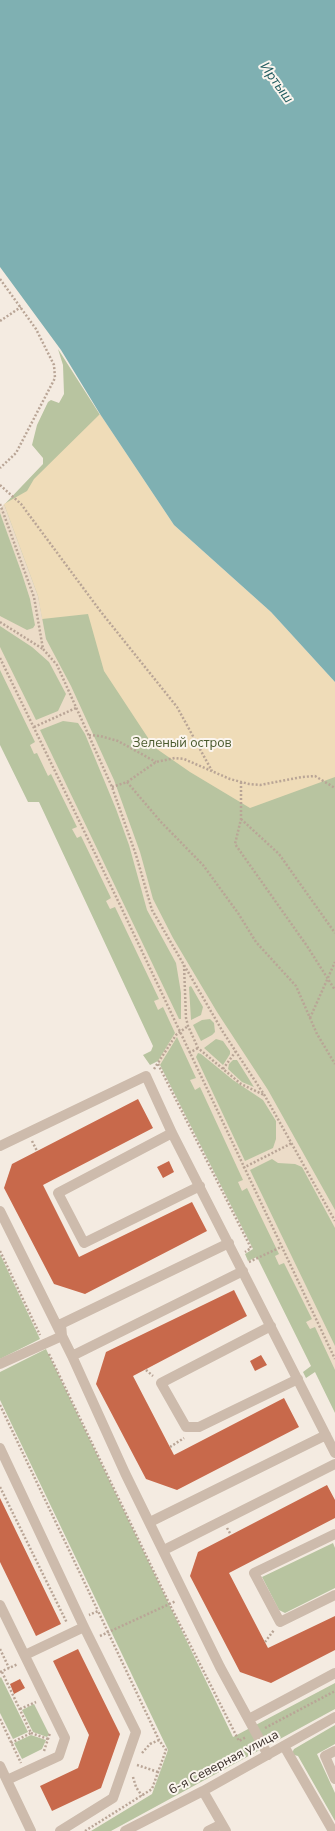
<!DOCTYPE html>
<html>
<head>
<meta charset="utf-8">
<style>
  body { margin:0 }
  canvas { display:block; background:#f4ebe1 }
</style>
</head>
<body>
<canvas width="335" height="1831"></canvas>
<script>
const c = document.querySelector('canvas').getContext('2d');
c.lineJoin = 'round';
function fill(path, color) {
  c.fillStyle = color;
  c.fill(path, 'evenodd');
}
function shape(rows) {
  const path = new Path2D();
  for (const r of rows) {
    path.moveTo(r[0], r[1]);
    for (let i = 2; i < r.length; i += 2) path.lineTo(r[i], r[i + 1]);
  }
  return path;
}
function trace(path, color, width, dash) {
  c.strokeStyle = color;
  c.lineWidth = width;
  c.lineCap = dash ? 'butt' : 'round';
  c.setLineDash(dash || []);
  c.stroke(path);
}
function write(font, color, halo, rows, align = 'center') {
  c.font = font + ' "Nunito Sans",sans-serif';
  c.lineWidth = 4;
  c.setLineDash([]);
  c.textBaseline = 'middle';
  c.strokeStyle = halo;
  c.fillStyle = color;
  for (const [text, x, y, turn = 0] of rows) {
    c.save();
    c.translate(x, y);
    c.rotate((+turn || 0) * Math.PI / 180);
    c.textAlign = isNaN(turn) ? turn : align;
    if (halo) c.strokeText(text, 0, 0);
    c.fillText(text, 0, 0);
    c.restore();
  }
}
const green = shape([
  [58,349,171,526,335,684,335,1413,315,1372,306,1378,303,1372,311,1366,257,1257,248,1261,245,1254,253,1249,158,1061,150,1065,143,1055,151,1051,153,1046,39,802,28,802,0,745,0,509,43,464,43,458,32,445,37,425,48,402,51,400,59,403,64,394,63,365],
  [0,1254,40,1339,0,1359],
  [46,1349,233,1737,335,1683,335,1709,111,1831,91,1831,152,1794,168,1750,0,1400,0,1372],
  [333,1543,335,1548,335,1588,285,1613,279,1610,262,1577],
  [1,1677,28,1732,13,1739,0,1713,0,1678],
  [34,1704,49,1734,47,1737,33,1732,22,1710],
  [335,1725,335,1744,317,1754,335,1793,335,1821,298,1756,294,1755,292,1753,294,1749],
  [31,1735,46,1740,42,1749,22,1759,14,1743]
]);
const sand = shape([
  [100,414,174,525,271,612,335,682,335,777,250,808,190,772,154,747,104,671,88,614,42,619,38,596,4,504,27,491,34,479]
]);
const plaza = shape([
  [4,504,38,596,46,639,71,686,114,780,140,852,153,899,173,938,217,1012,268,1090,335,1210,335,1228,302,1167,295,1164,278,1163,272,1159,250,1170,335,1346,335,1370,315,1327,310,1329,306,1322,312,1319,284,1263,279,1265,275,1256,279,1254,247,1188,242,1191,238,1182,243,1180,200,1087,195,1090,190,1080,196,1078,177,1037,160,1065,158,1061,175,1033,163,1007,158,1010,154,1001,159,999,115,907,110,909,106,901,111,898,81,836,77,838,72,829,77,827,51,774,48,776,37,753,34,754,30,745,35,742,0,670,0,647,36,720,58,711,66,694,49,662,32,647,0,626,0,616,27,630,33,628,35,625,30,599,22,574,0,513,0,509],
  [63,721,78,723,85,734,116,809,129,845,147,910,176,963,181,993,181,1019,179,1019,40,730],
  [191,986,203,1007,201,1015,191,1020,189,987],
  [210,1019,214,1023,215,1032,212,1035,201,1041,193,1025,202,1020],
  [216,1039,223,1041,230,1051,230,1054,223,1065,204,1048],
  [198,1053,201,1054,233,1080,263,1100,276,1121,276,1139,273,1148,245,1161,196,1057],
  [233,1060,237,1060,254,1087,242,1082,228,1069,229,1064]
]);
const water = shape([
  [0,0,335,0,335,682,271,612,174,525,100,414,61,350,0,267]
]);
const building = shape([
  [138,1099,153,1128,43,1185,79,1257,192,1202,207,1231,85,1294,54,1284,4,1188,12,1164],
  [169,1161,174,1172,163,1178,157,1167],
  [234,1290,247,1316,133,1376,174,1455,284,1398,299,1427,177,1490,146,1479,96,1384,106,1352],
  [261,1355,267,1365,255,1371,250,1361],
  [327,1485,335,1500,335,1518,229,1573,268,1648,335,1616,335,1650,271,1683,240,1672,190,1576,198,1552],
  [0,1498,61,1624,36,1636,0,1562],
  [78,1649,120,1734,101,1788,52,1811,40,1786,78,1768,89,1735,53,1661],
  [20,1679,25,1688,14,1694,10,1684]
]);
const path = shape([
  [0,279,36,329,54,365,55,378,16,453,0,468],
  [0,321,21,307],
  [0,485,21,504,101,612,177,707,212,771],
  [0,504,34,597,43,649,57,665,112,787,136,855,152,910,223,1032,265,1096,335,1221],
  [0,622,43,649],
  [0,658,121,907,335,1359],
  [34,727,76,708],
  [89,735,100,736,118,741,156,762],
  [127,782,161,822,203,865,238,913,256,942,296,986,317,1034,335,1064],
  [241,782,241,819,235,844,307,946,335,990],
  [112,787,127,782,156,762,175,758,184,759,230,779,249,784,260,785,302,777,315,776,335,788],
  [241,819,279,854,335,933],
  [184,965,186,1018,188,1026,198,1048,241,1084,264,1095],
  [310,1018,335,962],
  [189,1053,198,1048],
  [158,1064,251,1248,245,1252],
  [154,1069,176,1035,188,1026],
  [223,1069,236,1051],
  [32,1141,37,1151],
  [243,1168,292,1143],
  [0,1251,40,1335],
  [249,1262,281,1247],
  [49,1354,170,1605,239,1741,246,1737],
  [146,1370,153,1376],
  [0,1405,98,1611],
  [170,1447,184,1438],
  [0,1487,67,1623],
  [227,1528,231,1535],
  [100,1636,176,1601],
  [265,1642,274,1630],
  [0,1649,9,1668],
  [0,1672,18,1664],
  [2,1672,31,1733,11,1743],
  [20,1709,36,1702],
  [0,1719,21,1763],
  [265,1728,335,1691],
  [31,1733,48,1739],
  [44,1751,50,1733],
  [142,1753,150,1744,159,1740],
  [137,1765,158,1772],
  [133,1777,136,1787,142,1796],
  [85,1831,152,1789,166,1750,159,1740,98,1611,89,1615]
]);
const minor = shape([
  [172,1133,58,1193,84,1243,200,1186],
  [0,1146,146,1076,172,1133,335,1453],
  [0,1211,72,1356,125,1473,220,1667,268,1755],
  [271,1326,161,1383,186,1427,199,1427,298,1379],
  [72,1356,243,1271],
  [0,1364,62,1336,61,1324,229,1243],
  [0,1448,84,1627,136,1732,113,1798,60,1831],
  [150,1522,326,1435],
  [335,1534,254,1573,280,1622,335,1595],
  [164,1550,335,1464],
  [0,1605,65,1738,59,1756,7,1780],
  [25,1655,84,1627],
  [249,1719,335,1673],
  [284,1746,333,1831],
  [335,1751,325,1756,335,1779],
  [0,1766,31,1831],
  [203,1791,226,1831],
  [125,1831,203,1791,335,1717],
  [208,1831,222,1824]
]);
const parkNames = [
  ["Зеленый остров",182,744]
];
const streetNames = [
  ["6-я Северная улица",224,1763,-28]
];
const waterNames = [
  ["Иртыш",276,83,54]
];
fill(green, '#b8c4a0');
fill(sand, '#efdcb8');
fill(plaza, '#ecdcc8');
fill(water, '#7fb0b2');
fill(building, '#c8694b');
trace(path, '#b9a596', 2.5, [2, 2]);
trace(minor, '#cdbbac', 10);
write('13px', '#4a5a2e', '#fbf5ee', parkNames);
write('13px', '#3b302b', '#fbf5ee', streetNames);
write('italic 14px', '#1f5a5e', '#fbf5ee', waterNames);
</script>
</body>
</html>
